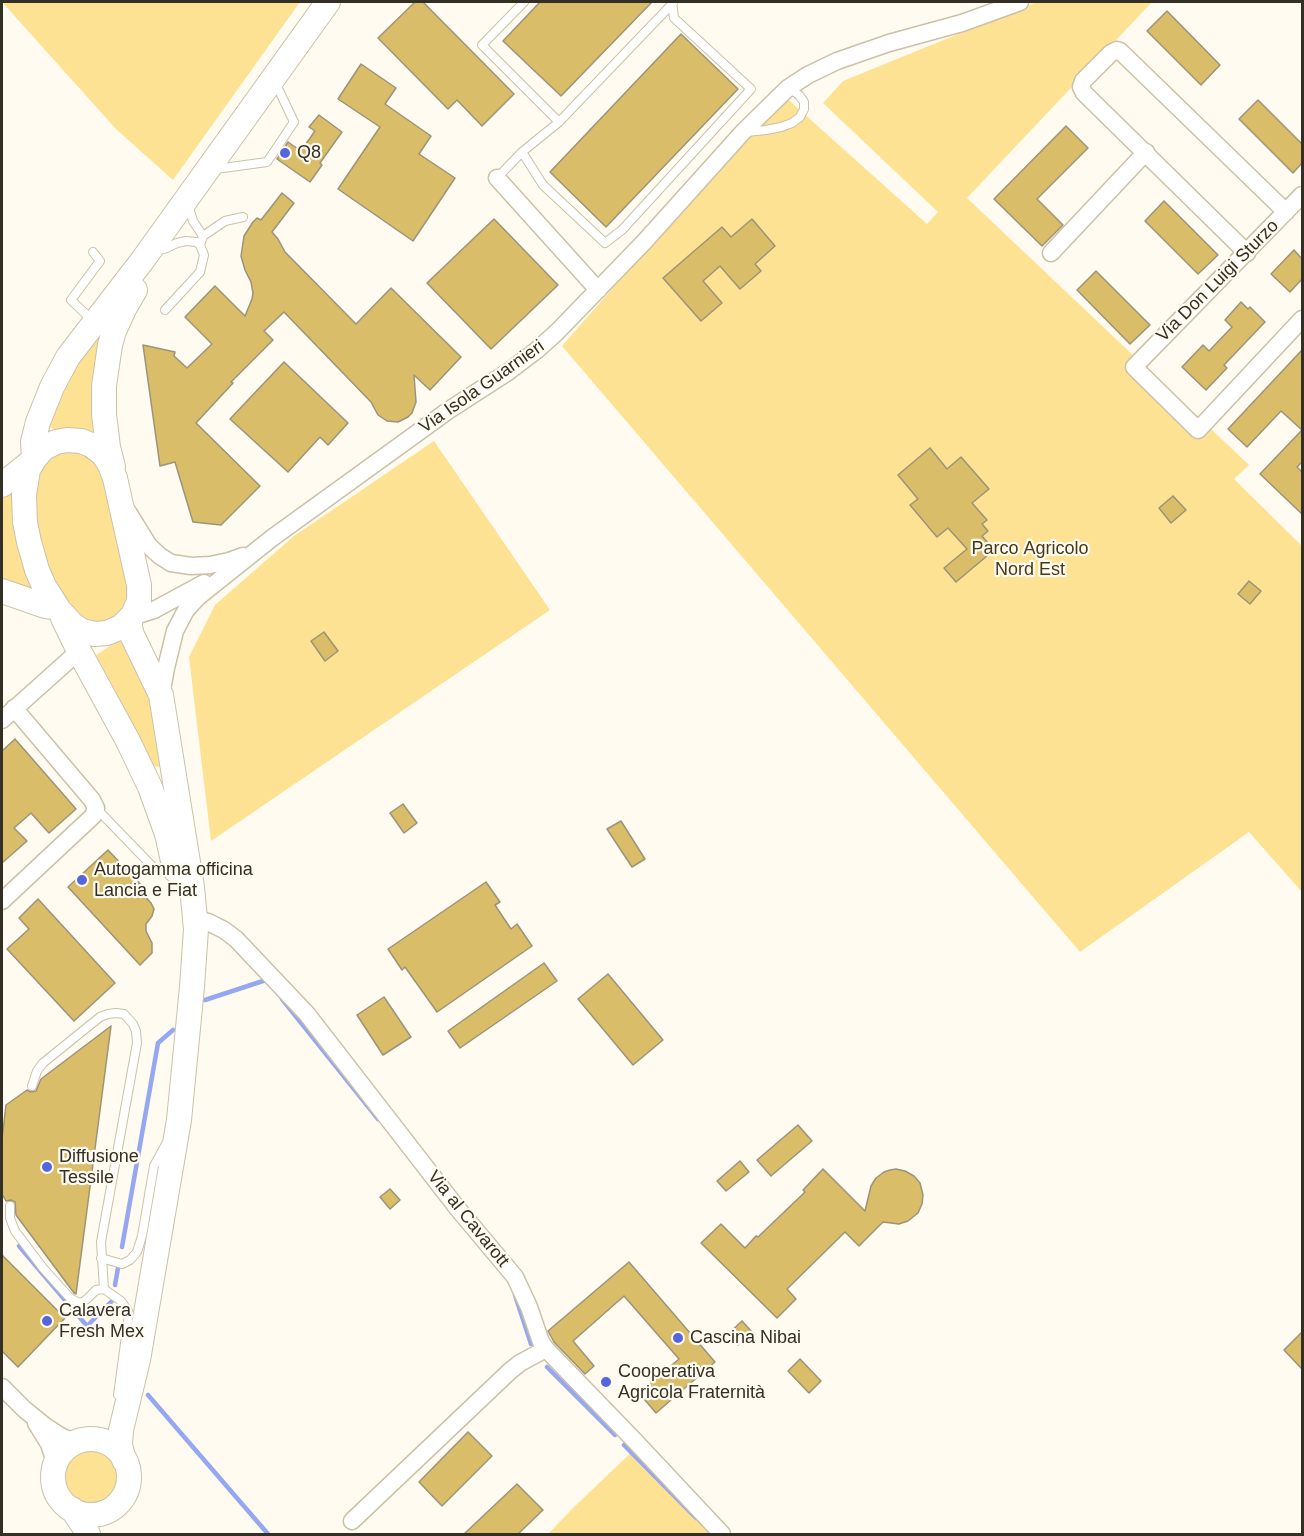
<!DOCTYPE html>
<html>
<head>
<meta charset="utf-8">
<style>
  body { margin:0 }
  #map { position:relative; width:1304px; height:1536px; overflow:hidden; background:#fffbf0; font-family:Arial,sans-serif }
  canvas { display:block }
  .frame { position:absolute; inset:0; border:3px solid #332f25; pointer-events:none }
</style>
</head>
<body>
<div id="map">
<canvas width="1304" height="1536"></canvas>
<div class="frame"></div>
</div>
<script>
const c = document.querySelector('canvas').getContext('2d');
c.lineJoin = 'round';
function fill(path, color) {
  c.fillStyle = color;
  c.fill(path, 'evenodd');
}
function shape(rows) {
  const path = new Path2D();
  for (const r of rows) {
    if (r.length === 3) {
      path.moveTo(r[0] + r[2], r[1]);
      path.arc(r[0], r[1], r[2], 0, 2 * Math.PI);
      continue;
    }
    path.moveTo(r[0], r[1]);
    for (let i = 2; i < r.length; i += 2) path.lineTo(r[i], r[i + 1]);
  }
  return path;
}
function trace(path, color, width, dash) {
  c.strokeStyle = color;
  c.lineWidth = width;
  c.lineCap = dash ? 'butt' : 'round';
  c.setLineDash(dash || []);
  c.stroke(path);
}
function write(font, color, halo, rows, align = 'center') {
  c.font = font + ' Arial,sans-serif';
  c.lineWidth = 4.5;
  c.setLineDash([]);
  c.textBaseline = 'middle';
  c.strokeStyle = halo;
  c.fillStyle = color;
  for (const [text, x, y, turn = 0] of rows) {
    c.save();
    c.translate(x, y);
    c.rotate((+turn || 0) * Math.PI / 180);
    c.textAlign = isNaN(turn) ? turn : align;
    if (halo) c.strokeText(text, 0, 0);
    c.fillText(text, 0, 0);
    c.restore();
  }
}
const green = shape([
  [2,2,300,2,173,180,116,129],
  [1037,2,1152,2,967,198,1249,465,1234,479,1302,546,1302,892,1249,832,1080,952,562,346,782,94,927,224,938,212,823,103,843,81],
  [114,308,95,431,92,432,74,429,53,429,48,425,55,397],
  [434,441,550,610,211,841,189,657,215,605,294,536],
  [73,447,102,465,132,586,126,613,93,626,62,602,38,548,33,485,46,457],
  [17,479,45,600,2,580,2,494],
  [140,627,162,765,157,767,152,765,131,720,96,655],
  [637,1447,720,1534,548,1534,574,1507],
  [91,1477,27]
]);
const stream = shape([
  [282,999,378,1119],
  [205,1000,266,980,268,983],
  [19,1246,87,1326,112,1301],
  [122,1247,158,1043,173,1030],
  [115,1285,118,1268],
  [515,1295,531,1344],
  [547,1367,615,1435],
  [148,1395,268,1534],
  [624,1445,696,1518]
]);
const building = shape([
  [415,2,423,2,514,94,482,126,457,100,448,109,378,38,415,2],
  [540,2,652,2,561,96,503,41,540,2],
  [1167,11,1220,65,1201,85,1147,31,1167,11],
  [681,34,738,89,606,227,550,172,681,34],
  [361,64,396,88,385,104,431,136,419,154,455,178,413,241,338,189,380,127,338,99,361,64],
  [1258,100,1302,144,1302,163,1293,173,1239,119,1258,100],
  [319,115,342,132,320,163,322,165,310,182,277,159,288,142,301,151,315,131,309,127,319,115],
  [1066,126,1088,148,1037,199,1063,225,1042,246,994,199,1066,126],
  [282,193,294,203,272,232,278,239,285,252,356,324,391,288,461,357,430,390,414,375,416,402,412,413,408,417,398,422,387,421,378,415,371,402,284,312,264,331,273,340,231,382,233,383,196,423,260,486,221,525,193,522,175,462,160,466,143,345,175,352,174,356,187,368,212,344,185,317,215,286,245,316,252,299,253,293,251,282,245,270,241,256,244,236,253,222,257,218,261,220,282,193],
  [1164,201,1218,255,1198,274,1145,221,1164,201],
  [494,219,558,285,491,349,427,283,494,219],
  [752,219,775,246,755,264,761,271,740,289,720,266,703,281,722,303,701,321,663,278,722,227,731,237,752,219],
  [1294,250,1302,259,1302,279,1290,292,1271,274,1294,250],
  [1096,271,1150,325,1130,344,1077,290,1096,271],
  [1241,302,1248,309,1250,307,1265,322,1224,365,1227,368,1206,390,1182,367,1203,345,1209,351,1232,327,1225,320,1241,302],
  [1302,350,1302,462,1297,467,1302,472,1302,514,1260,474,1302,430,1281,411,1247,447,1228,429,1302,350],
  [284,362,348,423,328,445,320,437,288,472,230,419,284,362],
  [930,448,947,469,961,457,989,489,972,503,987,520,982,524,988,531,982,536,994,550,956,582,944,568,967,549,948,528,937,537,910,505,918,499,898,475,930,448],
  [1173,496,1186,510,1171,523,1159,508,1173,496],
  [1249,581,1261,591,1250,604,1238,594,1249,581],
  [324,632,338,651,325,661,311,641,324,632],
  [15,739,76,809,49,833,31,813,14,828,27,841,2,863,2,751,15,739],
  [403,804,417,823,404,833,390,813,403,804],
  [621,821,645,859,632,867,607,829,621,821],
  [108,850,146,890,142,893,151,903,154,909,152,916,146,924,146,931,152,943,152,953,140,965,68,887,108,850],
  [486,882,500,902,495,905,511,929,517,924,532,946,437,1012,405,967,402,970,388,949,486,882],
  [38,899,115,983,74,1021,7,949,29,929,19,918,38,899],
  [544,963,557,981,460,1048,448,1031,544,963],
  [608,974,663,1040,633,1065,578,999,608,974],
  [384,997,411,1037,383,1055,357,1015,384,997],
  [111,1026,76,1294,74,1293,16,1215,15,1202,11,1200,6,1201,2,1194,2,1139,6,1105,27,1090,31,1092,36,1091,41,1079,111,1026],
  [798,1125,812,1141,771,1176,757,1160,798,1125],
  [740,1161,749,1172,726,1191,717,1181,740,1161],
  [823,1169,865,1211,871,1186,876,1178,884,1172,890,1170,896,1169,905,1171,914,1176,920,1183,923,1195,922,1204,918,1213,908,1221,899,1224,883,1222,859,1246,845,1232,787,1289,796,1299,777,1318,701,1243,721,1224,745,1248,756,1236,758,1237,805,1192,803,1190,823,1169],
  [390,1189,400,1200,390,1209,380,1197,390,1189],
  [2,1255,65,1318,18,1367,2,1351,2,1255],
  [629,1262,715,1362,656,1413,639,1393,679,1359,624,1296,573,1341,594,1366,585,1374,554,1342,548,1331,629,1262],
  [742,1321,752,1332,738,1345,728,1334,742,1321],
  [1302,1332,1302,1369,1284,1350,1302,1332],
  [800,1359,821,1381,809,1393,788,1371,800,1359],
  [468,1432,492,1456,442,1506,419,1482,468,1432],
  [517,1484,543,1510,518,1534,464,1534,517,1484]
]);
const lane = shape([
  [559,122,673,3],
  [746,132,766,130,781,127,792,123,800,117,804,109,804,102,799,95,788,88],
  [522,152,543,185,605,243,622,230,751,89,674,18,672,2],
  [216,169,267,162,294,122,275,82],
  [497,178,522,152,559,122,482,45,524,2],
  [190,211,193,221,203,236],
  [164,249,177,243,186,241,196,242,200,245],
  [165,310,200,272,204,255,200,245,203,236,225,221,243,217],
  [92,320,71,300,100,261,93,252],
  [96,808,152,866],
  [32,1086,37,1071,43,1063,100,1017,108,1014,116,1013,124,1014,133,1024,136,1031,137,1043,101,1242,104,1289],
  [10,1206,10,1218,15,1231,43,1268,70,1298,77,1302,81,1303,87,1299,96,1290,104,1289,121,1301,128,1311,129,1314,118,1395],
  [101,1258,122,1264,130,1260,137,1252,142,1236,154,1166,166,1144]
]);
const street = shape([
  [497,178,598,290],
  [1302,195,1134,367,1198,430,1302,319],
  [1051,253,1146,152],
  [1247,253,1084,93,1081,87,1083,81,1111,53,1117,50,1120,51,1286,212],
  [128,512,149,546,160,556,171,563,191,566,210,565,229,561,243,556],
  [132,617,154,610,204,583],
  [161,695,166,668,175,631,186,610,198,597,272,538,449,410,508,372,537,350,557,332,645,241,743,132,788,88,808,75,837,61,889,43,962,23,1020,2],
  [2,720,79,651],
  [2,901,93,816,96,808,92,800,14,708],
  [196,919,208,922,224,930,236,939,307,1014,458,1209,515,1277,529,1307,541,1342,546,1349,635,1441,722,1534],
  [2,1387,24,1409,45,1426,62,1437,76,1442],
  [36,1423,49,1444,56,1464],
  [352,1521,510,1371,520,1363,546,1349]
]);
const secondary = shape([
  [67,440,81,441,91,445,103,454,109,463,115,478,139,585,139,601,133,615,121,627,107,633,95,634,82,631,73,625,59,610,44,586,37,570,29,542,25,522,24,495,28,470,35,458,44,448,56,442,67,440],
  [34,459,33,442,38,422,52,387,68,357,142,261,328,2],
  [113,467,108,447,104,414,104,386,106,372,110,345,114,331,124,309,135,290],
  [2,485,32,461],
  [2,591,45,606,58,608],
  [63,618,79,651,128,741,150,787,167,834,175,870],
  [91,1477,38],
  [124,1460,120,1445,121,1430,138,1360,179,1120,192,987,196,929,192,887,161,695,132,635,130,627,130,619],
  [72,1509,83,1525,88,1534]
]);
const markers = [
  [285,153,6,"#5566dc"],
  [82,880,6,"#5566dc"],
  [47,1167,6,"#5566dc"],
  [47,1321,6,"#5566dc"],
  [678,1338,6,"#5566dc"],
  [606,1382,6,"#5566dc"]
];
const poiNames = [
  ["Q8",297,153],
  ["Autogamma officina",94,870],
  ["Lancia e Fiat",94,891],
  ["Diffusione",59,1157],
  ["Tessile",59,1178],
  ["Calavera",59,1311],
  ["Fresh Mex",59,1332],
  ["Cascina Nibai",690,1338],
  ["Cooperativa",618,1372],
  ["Agricola Fraternità",618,1393]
];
const streetNames = [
  ["Via Don Luigi Sturzo",1218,281,-45],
  ["Via Isola Guarnieri",482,387,-35],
  ["Via al Cavarott",468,1219,51]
];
const parkNames = [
  ["Parco Agricolo",1030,549],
  ["Nord Est",1030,570]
];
fill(green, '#fee293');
trace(stream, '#95a7f0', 4.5);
fill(building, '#dabd69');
trace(building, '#9c9379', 1.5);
trace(lane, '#cbc1a7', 10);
trace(street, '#cbc1a7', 19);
trace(secondary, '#cbc1a7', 26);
trace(lane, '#fff', 8);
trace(street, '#fff', 16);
trace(secondary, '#fff', 24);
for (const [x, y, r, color] of markers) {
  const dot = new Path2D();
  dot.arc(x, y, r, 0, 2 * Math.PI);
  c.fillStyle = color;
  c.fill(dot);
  trace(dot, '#fffbf0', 2);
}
write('18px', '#332f25', '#fffbf0', poiNames, 'left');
write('18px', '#332f25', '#fffbf0', streetNames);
write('18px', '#463915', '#fffbf0', parkNames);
</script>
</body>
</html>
